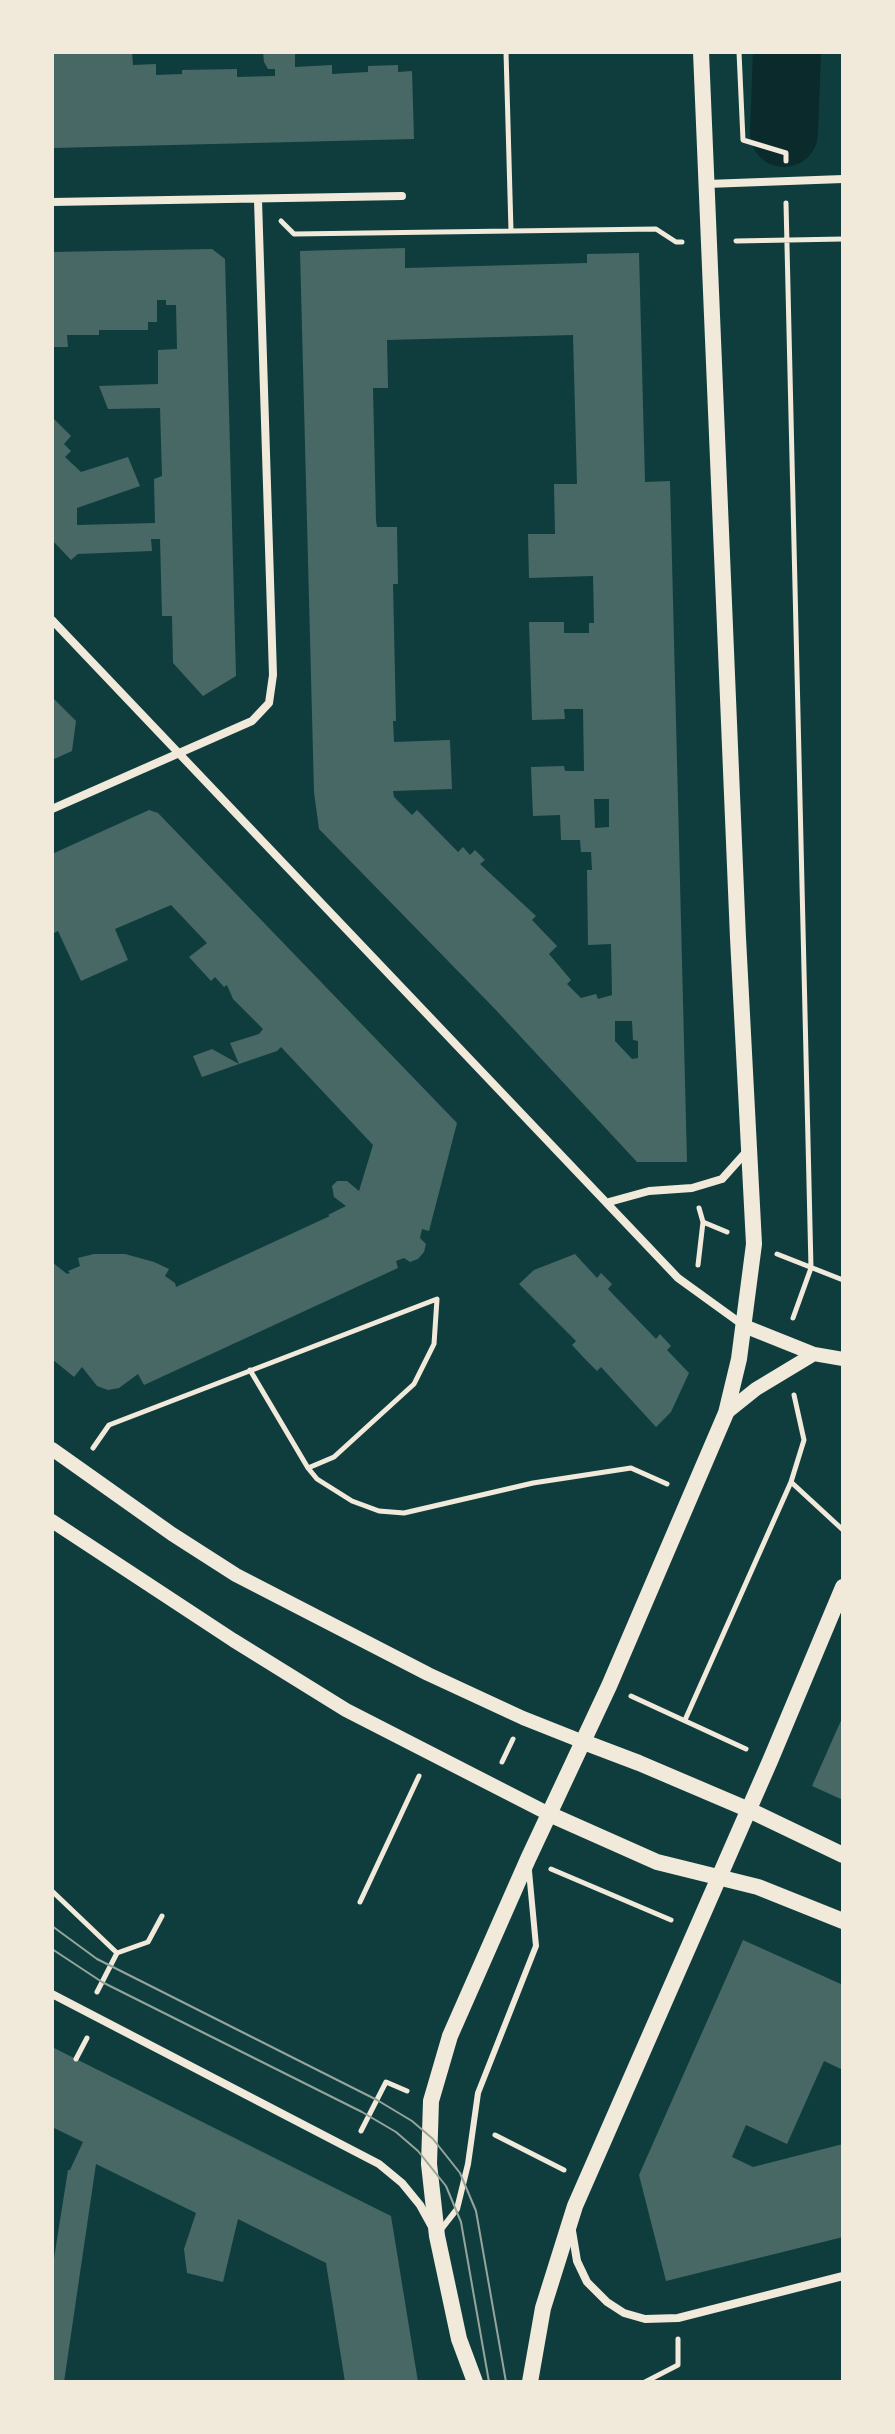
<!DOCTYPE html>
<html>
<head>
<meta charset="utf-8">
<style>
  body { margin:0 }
  #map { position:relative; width:895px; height:2434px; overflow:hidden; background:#0f3d3e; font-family:"Public Sans",sans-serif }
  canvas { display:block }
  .frame { position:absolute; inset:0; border:54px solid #f1e9da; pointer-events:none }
</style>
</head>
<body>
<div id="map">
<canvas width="895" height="2434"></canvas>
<div class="frame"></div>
</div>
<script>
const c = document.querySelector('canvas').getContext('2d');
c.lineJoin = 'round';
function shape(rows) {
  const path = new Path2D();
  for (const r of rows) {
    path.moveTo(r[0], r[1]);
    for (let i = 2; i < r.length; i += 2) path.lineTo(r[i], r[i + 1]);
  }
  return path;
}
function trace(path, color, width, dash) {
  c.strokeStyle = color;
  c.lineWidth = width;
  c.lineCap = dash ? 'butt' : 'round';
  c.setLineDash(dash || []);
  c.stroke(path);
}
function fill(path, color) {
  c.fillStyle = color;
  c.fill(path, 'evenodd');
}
const river = shape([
  [784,133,787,52]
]);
const building = shape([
  [52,52,132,52,133,65,156,64,156,75,182,74,182,70,237,69,237,77,275,76,275,69,268,69,264,62,263,52,295,52,295,67,332,65,332,74,368,72,368,66,398,65,398,72,412,71,414,139,52,148],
  [405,248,405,268,587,263,587,254,639,253,645,482,670,481,687,1162,637,1162,494,1008,319,829,314,792,300,251],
  [573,335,577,484,554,484,555,534,528,534,529,578,593,576,594,623,589,623,589,633,564,633,564,622,529,622,532,720,565,719,564,709,583,709,584,771,565,771,564,766,531,767,533,816,560,815,561,840,580,840,581,852,591,852,592,870,587,870,588,945,611,944,612,995,598,999,596,994,581,998,567,984,571,980,549,954,557,946,532,920,536,916,480,864,485,860,475,850,470,855,463,847,458,852,417,810,412,815,394,797,393,791,452,789,450,740,394,742,393,721,396,721,393,584,398,584,397,527,377,527,376,521,373,388,388,388,387,340],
  [594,799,609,799,609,827,595,828],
  [615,1021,632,1021,633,1040,638,1041,638,1058,632,1059,615,1041],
  [212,249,225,259,236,676,203,696,173,663,172,616,162,616,160,539,151,539,152,551,78,554,71,560,52,540,52,417,71,436,64,444,71,451,65,457,81,472,128,457,140,486,77,508,77,525,155,523,154,479,162,476,160,408,108,409,99,386,158,384,158,350,177,349,176,305,166,305,166,300,157,300,157,322,148,322,148,330,99,330,99,335,67,335,68,347,52,347,52,252],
  [52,697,76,721,72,751,52,760],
  [149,810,158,813,457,1123,429,1231,422,1229,420,1238,426,1244,424,1252,418,1259,410,1262,404,1258,396,1261,398,1268,144,1385,138,1374,119,1388,108,1390,97,1386,82,1367,74,1377,52,1359,52,1262,67,1274,70,1273,68,1271,80,1266,78,1258,94,1254,125,1254,154,1262,169,1269,165,1276,175,1283,176,1287,330,1216,328,1215,346,1206,334,1197,332,1186,337,1181,347,1181,359,1191,373,1145,281,1047,277,1051,239,1064,230,1043,259,1034,263,1029,233,999,227,985,224,987,215,977,211,981,189,957,207,943,171,905,115,929,128,960,81,981,58,931,52,934,52,854],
  [212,1049,239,1064,202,1077,193,1056],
  [575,1254,597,1278,601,1273,612,1284,608,1289,656,1339,660,1334,671,1346,667,1350,689,1373,671,1412,656,1427,601,1367,597,1371,585,1359,572,1345,576,1341,519,1284,534,1270],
  [843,1716,843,1800,812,1786],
  [743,1940,843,1985,843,2070,824,2061,787,2144,746,2125,732,2157,753,2167,843,2144,843,2237,666,2281,639,2175],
  [52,2047,391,2216,418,2382,345,2382,326,2263,238,2219,223,2282,187,2273,184,2249,196,2213,96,2164,64,2382,52,2382,52,2271,68,2170,70,2170,83,2142,52,2127]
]);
const path = shape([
  [506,52,511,231],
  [739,52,743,140,786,153,786,161],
  [786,203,811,1268,793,1318],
  [281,221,294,234,656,229,676,242,682,242],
  [736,241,843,239],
  [703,1222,727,1232],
  [777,1254,843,1280],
  [698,1265,703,1222,699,1208],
  [250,1370,308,1468,317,1479,352,1501,379,1511,404,1513,533,1483,631,1468,667,1484],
  [93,1448,109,1425,437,1299,434,1344,414,1384,334,1457,308,1468],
  [791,1482,843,1530],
  [631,1696,746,1749],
  [685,1720,791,1482,804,1440,794,1395],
  [502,1762,513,1739],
  [551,1869,671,1920],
  [52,1891,117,1953],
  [360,1902,419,1776],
  [97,1992,117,1953,148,1942,162,1916],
  [76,2059,87,2038],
  [361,2131,386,2082,407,2091],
  [495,2135,564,2170],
  [645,2382,678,2365,678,2339]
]);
const service = shape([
  [439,2232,457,2209,468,2164,478,2093,536,1946,529,1871]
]);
const minor = shape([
  [707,184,843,179],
  [52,202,402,196],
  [52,620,678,1278,743,1325],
  [52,809,252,721,269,703,273,675,258,200],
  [609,1202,649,1191,692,1188,722,1179,748,1150],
  [52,1994,379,2164,402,2183,420,2205,431,2225],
  [572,2231,577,2261,587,2282,607,2302,624,2313,645,2319,678,2318,843,2276]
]);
const tertiary = shape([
  [744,1326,814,1354,843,1359],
  [726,1413,756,1389,814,1354],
  [52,1449,172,1534,236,1575,428,1674,523,1718,581,1741],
  [52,1521,233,1640,346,1710,549,1814]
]);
const secondary = shape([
  [581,1741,639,1763,747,1809,843,1855],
  [549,1814,657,1862,758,1887,843,1921],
  [475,2382,459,2339,437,2236,429,2164,431,2101,450,2036,528,1859,609,1686,726,1413,739,1359,754,1244,738,938,701,52],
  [530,2382,543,2308,575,2206,770,1761,843,1587]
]);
const tram = shape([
  [52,1926,97,1959,377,2100,412,2121,433,2139,460,2173,476,2211,506,2382],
  [52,1949,102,1982,362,2112,396,2132,418,2151,446,2186,461,2222,489,2382]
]);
trace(river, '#0a2a2b', 68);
fill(building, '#486865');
trace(path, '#f1e9da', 5);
trace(service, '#f1e9da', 6);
trace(minor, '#f1e9da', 8);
trace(tertiary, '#f1e9da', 14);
trace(secondary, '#f1e9da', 16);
trace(tram, '#97a49c', 2);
</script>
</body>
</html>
